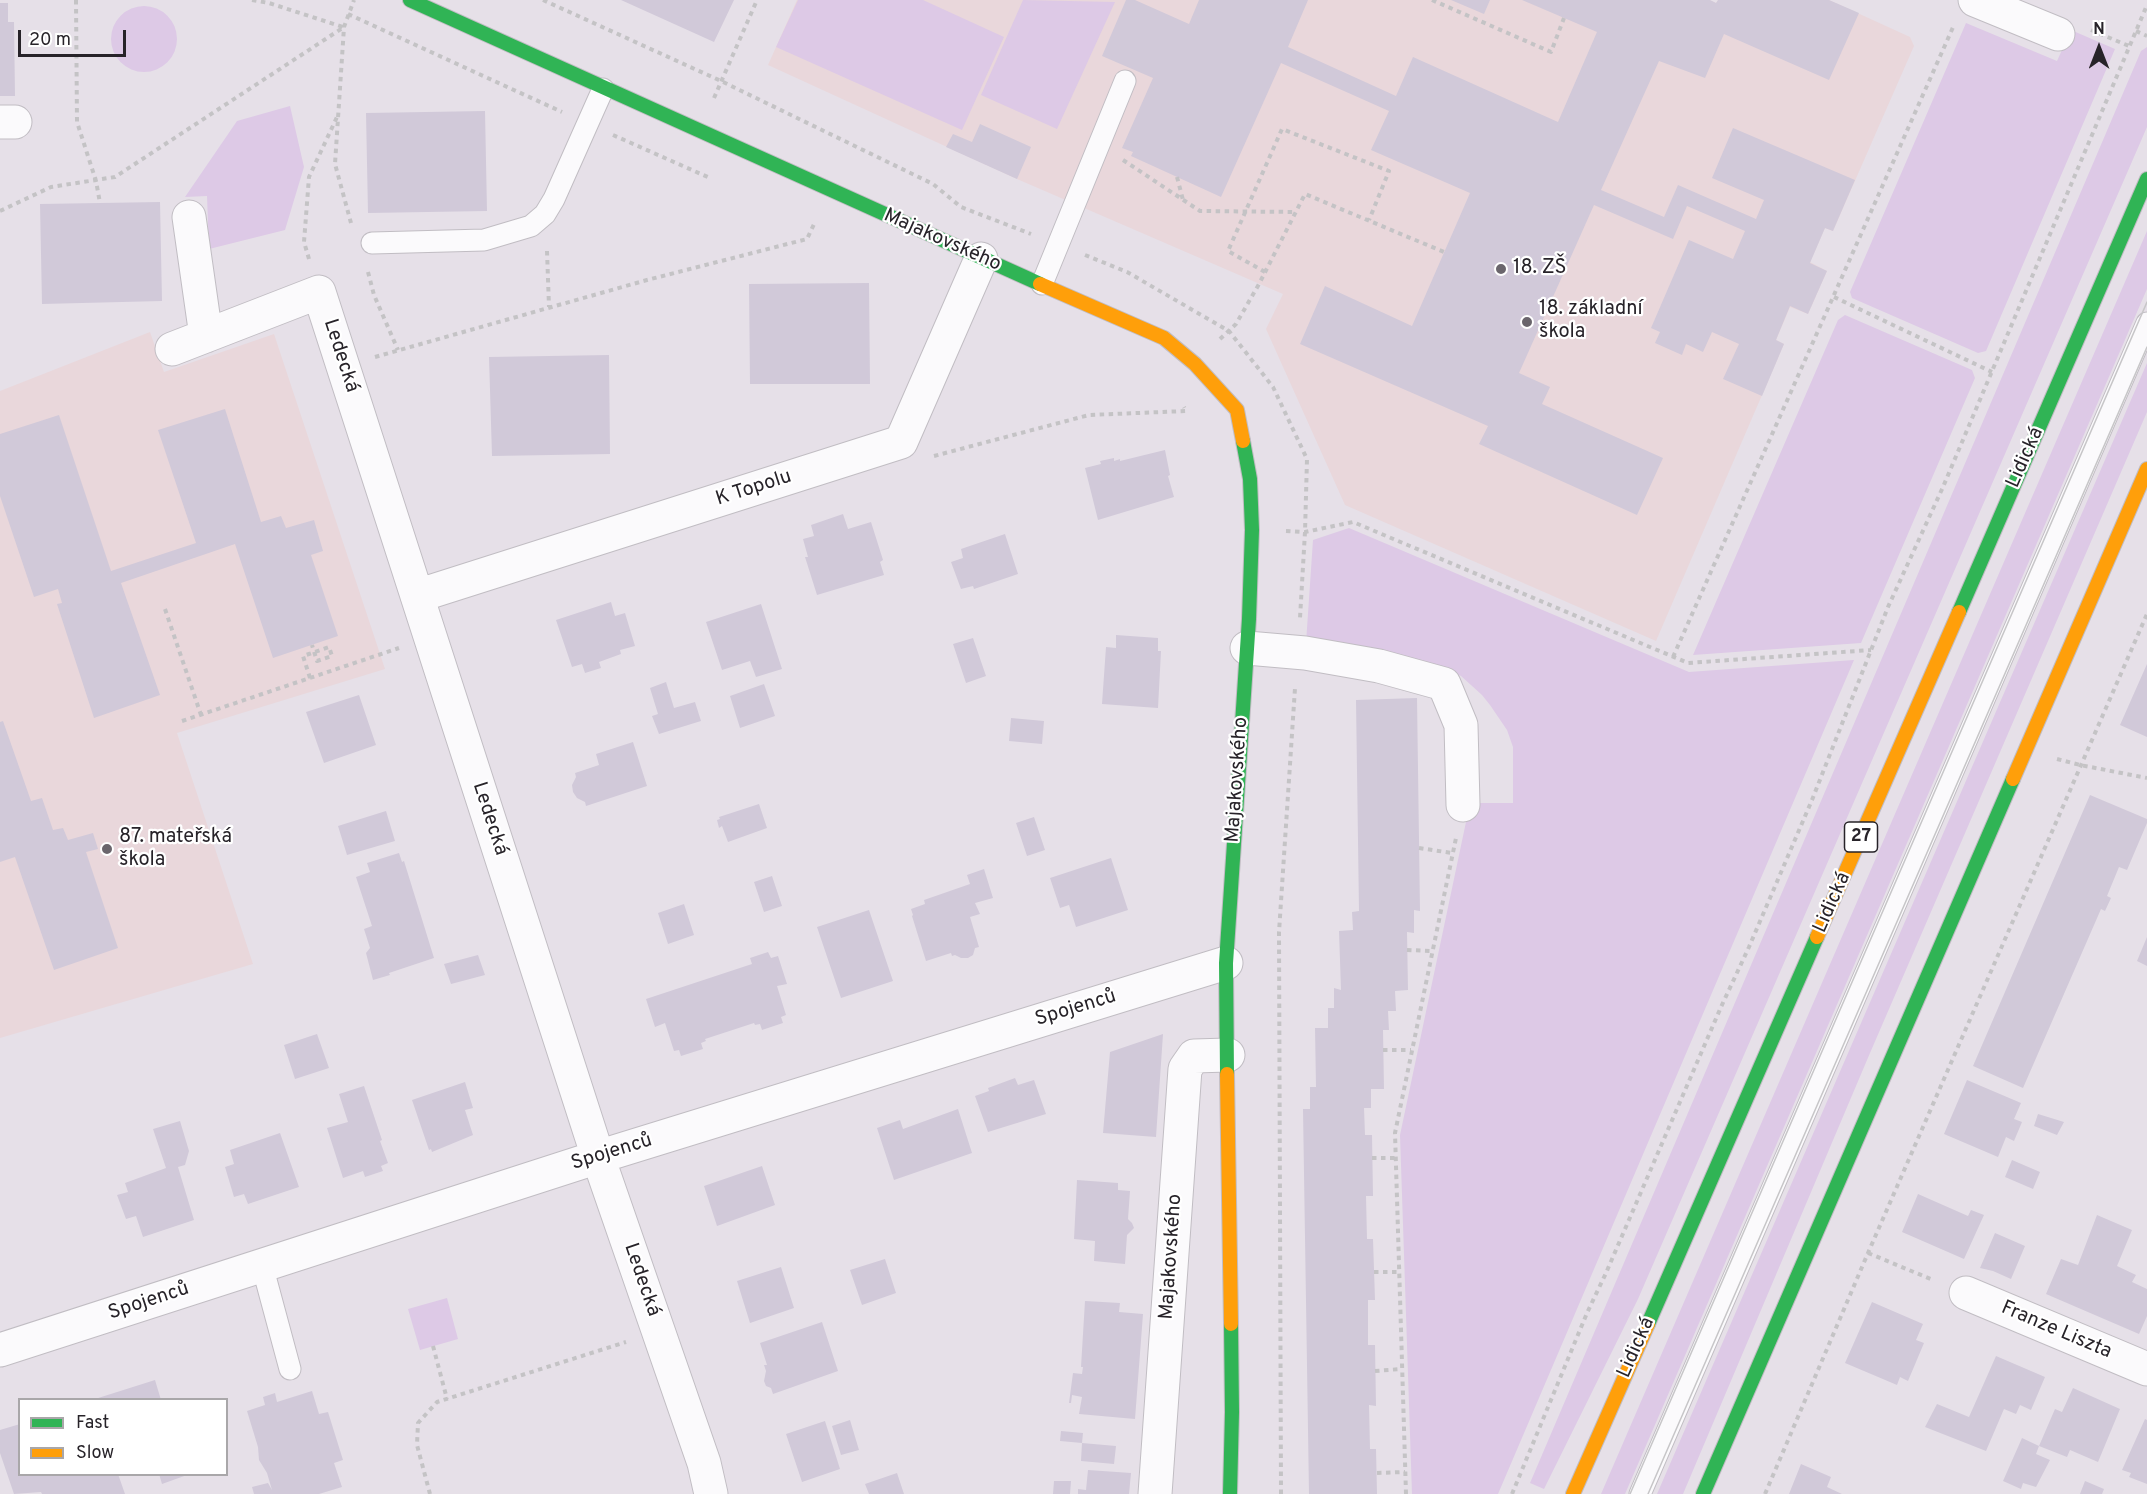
<!DOCTYPE html>
<html>
<head>
<meta charset="utf-8">
<style>
  body { margin:0 }
  #map { position:relative; width:2147px; height:1494px; overflow:hidden; background:#e6e0e8; font-family:Overpass,sans-serif }
  canvas { display:block }
  .legend { position:absolute; left:18px; top:1398px; width:210px; height:78px; box-sizing:border-box; background:#fff; border:2px solid #a9a7a9; margin:0; padding:8px 10px; list-style:none; font-size:18px; color:#272329 }
  .legend li { display:flex; align-items:center; gap:12px; height:30px }
  .legend b { width:30px; border:2px solid #a9a7a9 }
  .north { position:absolute; left:2069px; top:18px; width:60px; height:60px; -webkit-text-stroke:4px #fff; paint-order:stroke; rotate:0deg; font-size:16px; font-weight:700; line-height:24px; text-align:center; color:#272329 }
  .north::after { content:''; display:block; margin:auto; width:21px; height:27px; background:#272329; clip-path:polygon(50% 0,100% 100%,50% 72%,0 100%) }
  .scale { position:absolute; left:18px; top:30px; width:108px; height:27px; box-sizing:border-box; border:3px solid #272329; border-top:0; padding-left:8px; font-size:18px; line-height:21px; white-space:nowrap; color:#272329; -webkit-text-stroke:4px #fff; paint-order:stroke }
</style>
</head>
<body>
<div id="map">
<canvas width="2147" height="1494"></canvas>
<ul class="legend">
<li><b style="height:8px;background:#30b455"></b>Fast</li>
<li><b style="height:8px;background:#ff9f0a"></b>Slow</li>
</ul>
<div class="north">N</div>
<div class="scale">20 m</div>
</div>
<script>
const c = document.querySelector('canvas').getContext('2d');
c.lineJoin = 'round';
function fill(path, color) {
  c.fillStyle = color;
  c.fill(path, 'evenodd');
}
function shape(rows) {
  const path = new Path2D();
  for (const r of rows) {
    if (r.length === 3) {
      path.moveTo(r[0] + r[2], r[1]);
      path.arc(r[0], r[1], r[2], 0, 2 * Math.PI);
      continue;
    }
    path.moveTo(r[0], r[1]);
    for (let i = 2; i < r.length; i += 2) path.lineTo(r[i], r[i + 1]);
  }
  return path;
}
function trace(path, color, width, dash) {
  c.strokeStyle = color;
  c.lineWidth = width;
  c.lineCap = dash ? 'butt' : 'round';
  c.setLineDash(dash || []);
  c.stroke(path);
}
function write(font, color, halo, rows, align = 'center') {
  c.font = font + ' Overpass,sans-serif';
  c.lineWidth = 4.5;
  c.setLineDash([]);
  c.textBaseline = 'middle';
  c.strokeStyle = halo;
  c.fillStyle = color;
  for (const [text, x, y, turn = 0] of rows) {
    c.save();
    c.translate(x, y);
    c.rotate((+turn || 0) * Math.PI / 180);
    c.textAlign = isNaN(turn) ? turn : align;
    if (halo) c.strokeText(text, 0, 0);
    c.fillText(text, 0, 0);
    c.restore();
  }
}
const education = shape([
  [797,0,1710,0,1716,3,1718,0,1829,0,1910,37,1914,46,1833,231,1825,228,1810,262,1827,271,1808,314,1790,307,1776,340,1784,344,1656,641,1345,505,1266,329,1283,294,1017,179,768,65],
  [150,332,164,372,274,334,385,669,177,733,253,964,0,1038,0,391]
]);
const green = shape([
  [798,0,923,0,1004,37,962,130,776,47],
  [1023,0,1115,2,1057,129,981,95],
  [144,39,33],
  [1966,23,2057,61,2071,30,2115,49,1986,351,1978,353,1852,298,1850,292],
  [2147,47,2147,127,1638,1299,1544,1489,1530,1483,2141,51],
  [290,106,304,167,285,230,209,249,207,196,185,197,237,121],
  [2147,231,2147,289,1625,1494,1601,1494],
  [1845,315,1972,370,1975,378,1861,643,1693,655,1838,320],
  [2147,363,2147,412,1870,1053,1683,1494,1657,1494],
  [1349,528,1689,672,1854,660,1498,1494,1412,1494,1400,1135,1470,803,1513,803,1513,747,1507,730,1490,705,1482,695,1461,676,1439,666,1306,643,1313,540],
  [447,1298,458,1339,420,1350,408,1309]
]);
const building = shape([
  [621,0,734,0,714,42],
  [1126,0,1135,0,1189,24,1199,0,1308,0,1288,47,1396,96,1413,57,1558,122,1597,32,1522,0,1710,0,1716,3,1718,0,1829,0,1859,13,1829,80,1724,34,1705,78,1659,61,1601,190,1664,217,1678,185,1756,219,1764,200,1712,178,1733,128,1855,180,1833,231,1825,228,1810,263,1827,271,1808,314,1790,306,1776,340,1784,344,1762,396,1723,379,1739,344,1712,332,1703,352,1686,344,1682,355,1655,343,1660,332,1651,328,1689,240,1733,259,1745,231,1687,206,1673,239,1594,205,1519,373,1550,387,1542,404,1663,458,1637,515,1479,444,1488,426,1300,344,1325,286,1412,326,1470,193,1371,150,1389,111,1281,63,1221,197,1131,156,1133,152,1122,148,1153,78,1102,56],
  [1451,0,1490,0,1484,14],
  [0,3,8,3,8,22,14,22,15,96,0,96],
  [485,111,487,211,368,213,366,113],
  [980,124,1031,147,1017,179,946,147,953,134,972,142],
  [160,202,162,301,42,304,40,204],
  [869,283,870,384,750,384,749,284],
  [609,355,610,454,492,456,489,357],
  [225,409,261,522,281,516,286,528,314,520,323,551,311,555,338,636,273,658,235,544,121,583,160,695,94,718,57,604,62,603,58,589,34,597,0,496,0,434,59,415,111,571,196,543,158,430],
  [1165,450,1170,475,1168,476,1174,497,1098,520,1085,468,1101,464,1100,461,1114,458,1114,461,1120,459,1120,461],
  [843,514,848,529,871,522,883,560,880,562,884,575,817,595,805,557,808,557,803,539,814,536,811,525],
  [1005,534,1018,574,974,589,973,586,961,589,951,562,963,558,961,549],
  [611,602,615,616,625,613,635,646,620,650,621,654,599,662,601,668,585,673,582,664,572,667,556,620],
  [761,604,782,669,756,677,750,661,722,670,706,622],
  [1116,635,1158,638,1158,651,1161,651,1158,708,1102,704,1106,647,1116,648],
  [973,638,986,676,966,683,953,644],
  [2147,664,2147,737,2120,725],
  [666,682,674,708,695,702,701,721,659,734,652,716,658,714,650,688],
  [764,684,775,716,740,728,730,696],
  [359,695,376,745,324,763,306,712],
  [1417,698,1420,911,1414,910,1414,933,1407,932,1408,990,1395,991,1396,1011,1388,1011,1389,1030,1383,1030,1384,1089,1371,1089,1371,1108,1364,1108,1365,1135,1372,1135,1373,1196,1366,1196,1367,1239,1373,1239,1375,1300,1368,1300,1368,1345,1375,1345,1376,1406,1369,1405,1370,1449,1376,1449,1377,1494,1309,1494,1303,1109,1310,1109,1310,1087,1316,1087,1315,1028,1328,1028,1328,1008,1334,1008,1334,988,1341,990,1339,931,1353,930,1352,912,1359,911,1356,700],
  [1011,718,1044,721,1042,744,1009,741],
  [3,721,31,801,42,798,53,830,63,828,68,840,93,833,98,849,86,852,118,948,54,970,15,857,0,862,0,722],
  [633,742,647,786,586,806,585,802,577,798,573,792,572,785,576,777,575,773,599,765,596,754],
  [2090,795,2147,819,2147,823,2127,870,2119,867,2107,896,2111,898,2105,911,2101,909,2023,1088,1973,1066],
  [759,804,767,828,728,842,722,826,719,828,717,820,720,819,719,817],
  [386,811,395,841,347,855,338,826],
  [1034,817,1045,850,1027,856,1016,823],
  [399,853,402,862,404,861,434,958,389,973,390,975,373,980,366,953,370,948,364,929,372,926,356,877,370,872,367,863],
  [1111,858,1128,910,1076,927,1069,905,1060,908,1050,878],
  [984,869,993,898,975,903,980,914,970,917,979,947,975,948,973,955,968,958,961,958,955,955,952,956,951,953,926,961,912,916,913,915,911,909,925,904,924,900,970,884,967,875],
  [772,876,782,906,764,912,754,882],
  [684,904,694,935,668,944,658,913],
  [869,910,893,981,841,998,817,927],
  [2147,937,2147,966,2137,961],
  [768,952,771,958,778,956,787,984,777,986,786,1015,781,1017,783,1023,762,1030,760,1024,755,1025,754,1023,705,1039,706,1041,701,1043,703,1049,681,1056,679,1050,674,1051,665,1023,655,1027,646,999,752,964,750,958],
  [478,955,485,975,451,984,444,964],
  [317,1034,329,1068,295,1079,284,1045],
  [1163,1034,1156,1137,1103,1133,1110,1052],
  [1015,1078,1018,1085,1034,1080,1046,1114,988,1132,975,1096,989,1091,988,1088],
  [1967,1080,2021,1103,2014,1119,2022,1122,2014,1141,2006,1137,1998,1157,1944,1134],
  [465,1082,473,1108,465,1110,473,1135,432,1152,431,1149,429,1150,412,1100],
  [364,1086,382,1140,380,1141,388,1163,381,1166,383,1171,365,1177,363,1171,343,1178,327,1128,348,1122,339,1094],
  [958,1109,972,1153,894,1180,877,1128,900,1120,903,1129],
  [2038,1114,2064,1122,2057,1135,2034,1126],
  [180,1121,189,1151,185,1165,178,1167,194,1220,143,1237,136,1216,126,1219,117,1195,128,1192,125,1183,166,1168,153,1129],
  [280,1133,299,1187,248,1204,244,1194,234,1197,225,1167,234,1164,230,1150],
  [2012,1160,2040,1172,2033,1189,2005,1177],
  [762,1166,775,1205,717,1226,704,1186],
  [1077,1180,1118,1183,1118,1190,1130,1191,1128,1219,1132,1223,1134,1228,1127,1235,1125,1264,1094,1261,1095,1241,1074,1239],
  [1918,1194,1968,1216,1971,1210,1984,1215,1964,1259,1902,1232],
  [2097,1215,2132,1230,2117,1266,2136,1275,2132,1282,2147,1289,2147,1316,2139,1334,2046,1294,2061,1259,2078,1265],
  [1995,1233,2025,1246,2011,1279,1993,1271,1980,1268],
  [885,1259,896,1293,862,1305,850,1270],
  [781,1267,794,1308,750,1323,737,1281],
  [1085,1301,1120,1303,1119,1312,1143,1314,1135,1419,1079,1414,1082,1397,1072,1395,1071,1403,1069,1403,1073,1373,1082,1374,1083,1367,1081,1367],
  [1872,1302,1923,1324,1916,1340,1924,1343,1908,1381,1900,1377,1897,1385,1845,1363],
  [822,1322,838,1371,773,1394,771,1388,766,1386,764,1381,766,1371,764,1365,767,1365,760,1343],
  [1996,1356,2045,1377,2031,1410,2020,1405,2016,1414,2004,1409,1986,1451,1925,1427,1937,1404,1969,1417],
  [155,1380,161,1400,95,1400,95,1399],
  [2073,1388,2120,1409,2098,1462,2070,1450,2067,1457,2039,1446,2036,1454,2050,1460,2036,1487,2023,1483,2021,1489,2003,1481,2022,1438,2039,1446,2055,1409,2062,1412],
  [312,1391,319,1414,328,1412,343,1460,334,1463,342,1487,319,1494,254,1494,252,1487,268,1483,272,1490,267,1473,259,1460,258,1447,247,1411,265,1405,263,1397,275,1393,277,1402],
  [2145,1419,2147,1420,2147,1484,2129,1477,2131,1473,2122,1470],
  [850,1420,859,1450,841,1455,832,1426],
  [825,1421,840,1469,802,1482,786,1434],
  [20,1424,20,1474,118,1474,125,1494,42,1494,41,1492,14,1494,0,1453,0,1430],
  [1061,1431,1083,1433,1082,1443,1060,1441],
  [1082,1443,1116,1446,1114,1464,1081,1461],
  [1801,1464,1831,1477,1827,1487,1842,1494,1789,1494],
  [1088,1470,1131,1473,1129,1494,1078,1494,1078,1489,1086,1490],
  [897,1473,904,1494,869,1494,865,1484],
  [159,1474,187,1474,187,1475,162,1484],
  [1054,1481,1071,1481,1070,1494,1053,1494],
  [2085,1481,2104,1489,2102,1494,2080,1494]
]);
const path = shape([
  [76,0,77,122,96,181,100,203],
  [252,0,269,3,343,27],
  [543,0,721,81,933,184,961,207,1031,234],
  [1432,0,1551,52,1564,18],
  [348,14,562,112],
  [2091,30,2129,46],
  [2136,31,2147,36],
  [714,98,757,0],
  [613,135,710,178],
  [1123,160,1200,211,1296,212],
  [1177,177,1183,200],
  [0,211,51,187,115,177,344,27],
  [351,223,335,164,344,27,354,0],
  [547,251,549,307],
  [1085,255,1127,272,1229,331,1273,387,1307,459,1305,532,1300,618],
  [309,259,304,242,309,177,337,117],
  [368,272,374,295,398,350],
  [1265,272,1228,251,1282,129,1389,171,1369,220],
  [1834,297,1992,372],
  [1220,339,1236,324,1259,284,1305,194,1444,252],
  [375,357,647,280,807,239,815,222],
  [934,456,1089,415,1186,411,1184,407],
  [1286,531,1305,532,1353,522,1688,663,1871,650],
  [165,609,201,715],
  [1673,657,1954,25],
  [310,678,303,656,309,654,329,647,332,656,317,661,312,645],
  [182,721,399,648],
  [2057,759,2080,765,2147,778],
  [1419,848,1452,853],
  [1407,950,1432,951],
  [1383,1050,1411,1050],
  [1372,1158,1395,1158],
  [1868,1253,1933,1280],
  [1374,1272,1398,1272],
  [433,1346,447,1399],
  [1375,1371,1401,1369],
  [1377,1473,1405,1472],
  [430,1494,417,1445,418,1423,437,1402,626,1342],
  [1281,1494,1279,932,1295,688],
  [1406,1494,1395,1133,1456,838],
  [1512,1494,1587,1313,1606,1273,1721,1007,1749,947,1812,800,1888,607,1943,487,2147,5],
  [1765,1494,1868,1253,2147,614]
]);
const lane = shape([
  [372,243,484,240,531,226,545,214,554,199,603,89],
  [1042,284,1125,81],
  [262,1265,290,1369],
  [1640,1494,2147,323]
]);
const street = shape([
  [1975,0,2058,34],
  [0,122,15,122],
  [189,217,206,336],
  [172,349,319,292,598,1157,704,1463,711,1494],
  [417,596,901,442,981,259],
  [1247,648,1305,653,1379,666,1444,684,1461,725,1463,805],
  [1966,1293,2147,1369],
  [0,1350,598,1157,1226,963],
  [1155,1494,1185,1069,1194,1056,1228,1055]
]);
const fast = shape([
  [410,0,1040,284],
  [1959,612,2147,179],
  [1227,1074,1226,963,1249,619,1252,530,1250,479,1243,441],
  [1648,1324,1817,937],
  [1230,1494,1232,1412,1231,1324],
  [1703,1494,2013,779]
]);
const slow = shape([
  [1040,284,1164,338,1195,364,1237,410,1243,441],
  [2013,779,2147,469],
  [1817,937,1959,612],
  [1227,1074,1231,1324],
  [1573,1494,1648,1324]
]);
const tram = shape([
  [1630,1494,2147,302],
  [1648,1494,2147,347]
]);
const markers = [
  [1501,269,6,"#6a656c"],
  [1527,322,6,"#6a656c"],
  [107,849,6,"#6a656c"]
];
const shields = [
  [1861,837,33]
];
const shieldNames = [
  ["27",1861,837]
];
const streetNames = [
  ["Majakovského",942,241,24],
  ["Ledecká",340,356,72],
  ["Lidická",2026,458,-66],
  ["K Topolu",754,489,-18],
  ["Majakovského",1238,780,-86],
  ["Ledecká",489,819,72],
  ["Lidická",1833,903,-66],
  ["Spojenců",1076,1009,-17],
  ["Spojenců",612,1153,-17],
  ["Majakovského",1172,1257,-86],
  ["Ledecká",641,1280,71],
  ["Spojenců",149,1302,-18],
  ["Franze Liszta",2056,1331,23],
  ["Lidická",1637,1348,-66]
];
const poiNames = [
  ["18. ZŠ",1513,269],
  ["18. základní",1539,310],
  ["škola",1539,333],
  ["87. mateřská",119,838],
  ["škola",119,861]
];
fill(education, '#e9d7db');
fill(green, '#ddc9e6');
fill(building, '#d1c9d9');
trace(lane, '#c1bdc3', 23);
trace(street, '#c1bdc3', 35);
trace(fast, '#c1bdc3', 16);
trace(slow, '#c1bdc3', 16);
trace(path, '#c4c3c5', 4, [4.5, 4.5]);
trace(lane, '#fbfafc', 21);
trace(street, '#fbfafc', 33);
trace(fast, '#30b455', 14);
trace(slow, '#ff9f0a', 14);
trace(tram, '#c7c6c8', 1.5);
for (const [x, y, r, color] of markers) {
  const dot = new Path2D();
  dot.arc(x, y, r, 0, 2 * Math.PI);
  c.fillStyle = color;
  c.fill(dot);
  trace(dot, '#fff', 2);
}
for (const [x, y, w] of shields) {
  const box = new Path2D();
  box.roundRect(x - w / 2, y - 15, w, 30, 4.5);
  c.fillStyle = '#fff';
  c.fill(box);
  trace(box, '#272329', 1.5);
}
write('bold 18px', '#272329', null, shieldNames);
write('20px', '#272329', '#fff', streetNames);
write('20px', '#272329', '#fff', poiNames, 'left');
</script>
</body>
</html>
